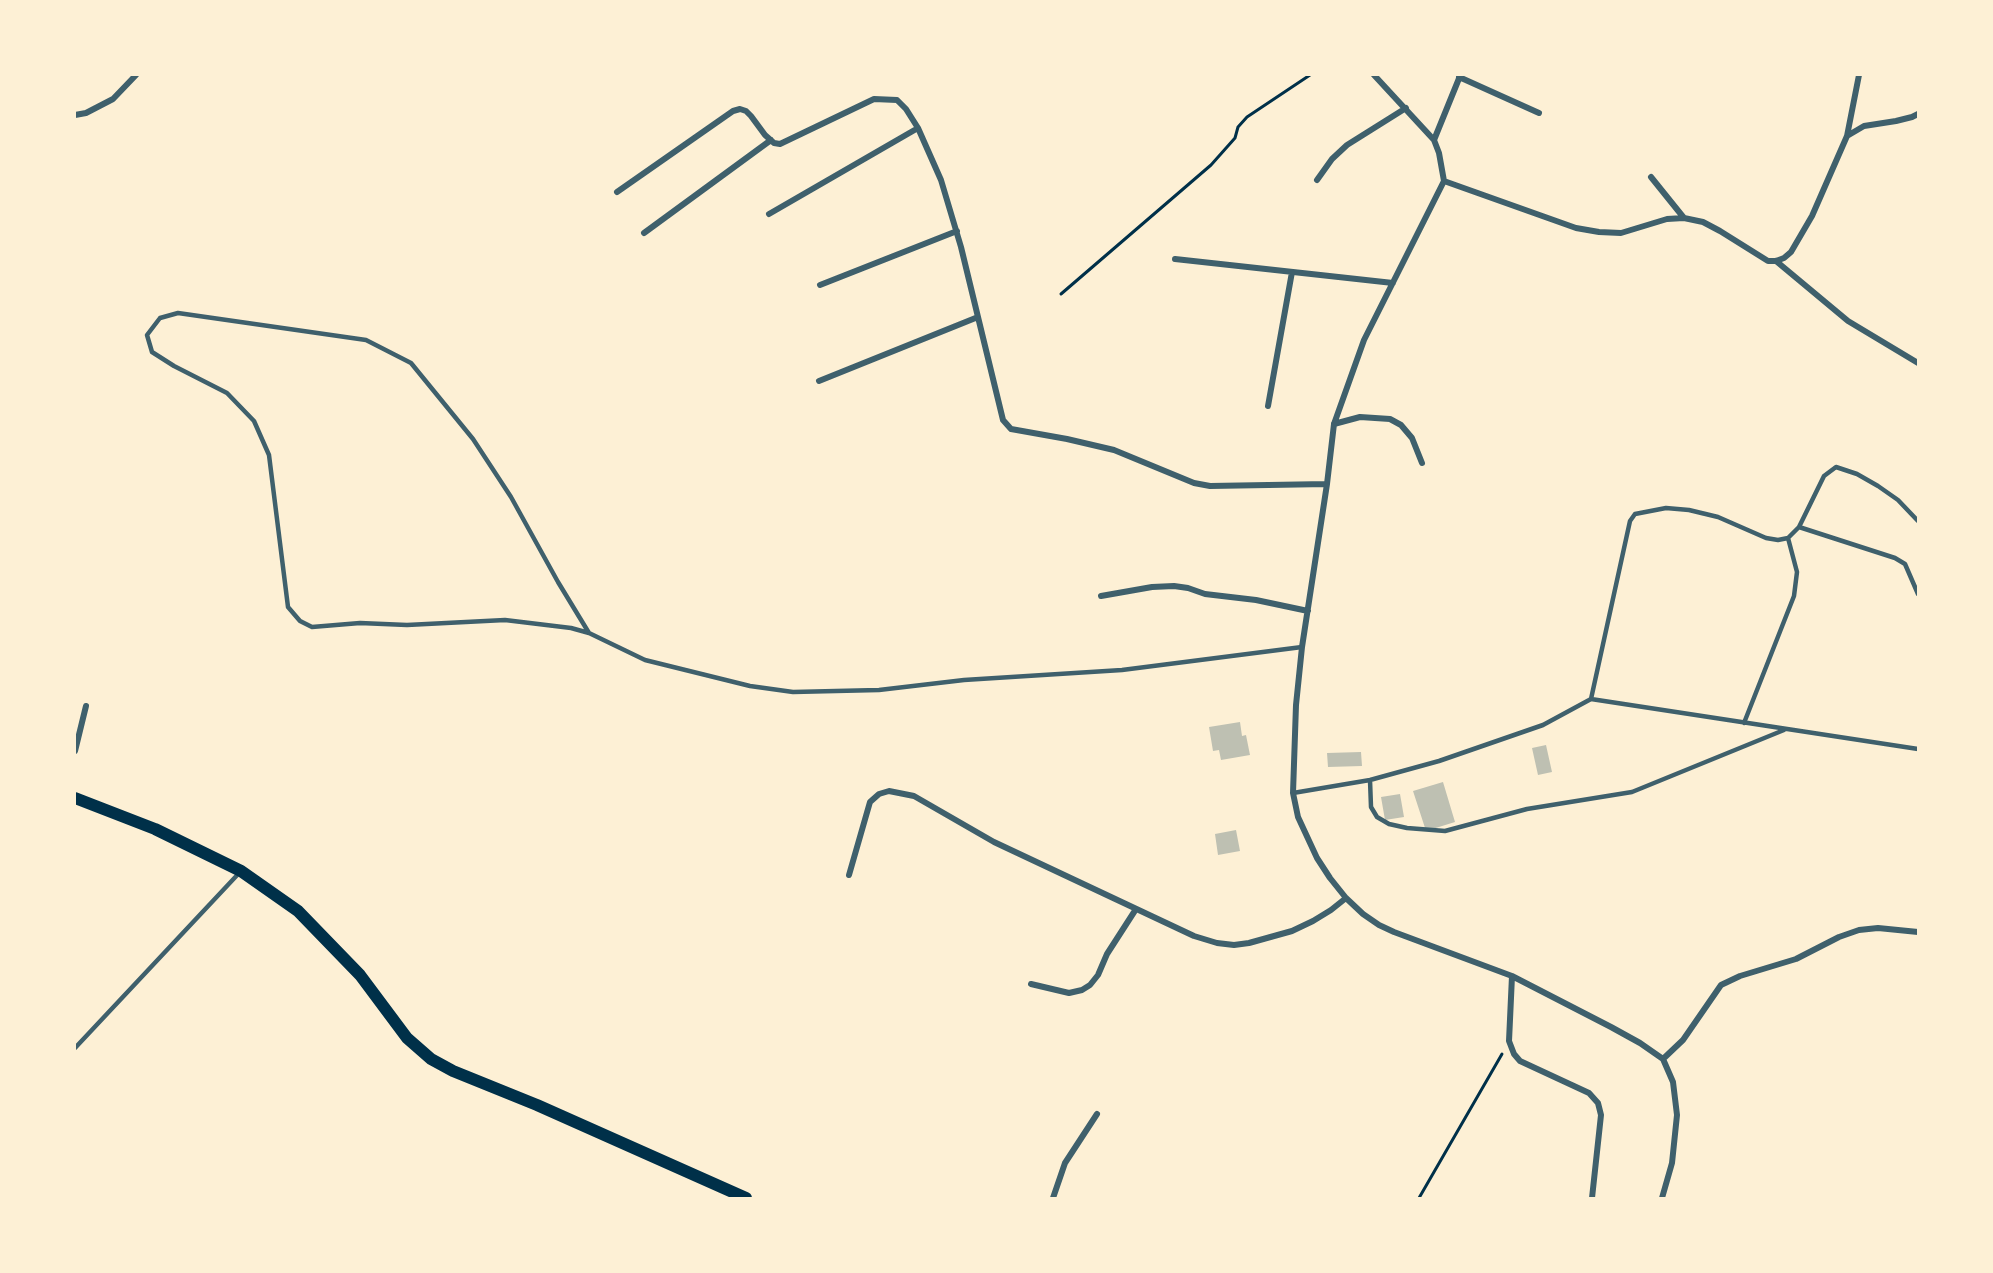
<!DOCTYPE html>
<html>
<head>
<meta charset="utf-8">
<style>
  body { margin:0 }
  #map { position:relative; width:1993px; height:1273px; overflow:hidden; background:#fdf0d5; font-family:"Space Grotesk",sans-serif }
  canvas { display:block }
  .frame { position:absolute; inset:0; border:76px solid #fdf0d5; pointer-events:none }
</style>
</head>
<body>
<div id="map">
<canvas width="1993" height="1273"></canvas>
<div class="frame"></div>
</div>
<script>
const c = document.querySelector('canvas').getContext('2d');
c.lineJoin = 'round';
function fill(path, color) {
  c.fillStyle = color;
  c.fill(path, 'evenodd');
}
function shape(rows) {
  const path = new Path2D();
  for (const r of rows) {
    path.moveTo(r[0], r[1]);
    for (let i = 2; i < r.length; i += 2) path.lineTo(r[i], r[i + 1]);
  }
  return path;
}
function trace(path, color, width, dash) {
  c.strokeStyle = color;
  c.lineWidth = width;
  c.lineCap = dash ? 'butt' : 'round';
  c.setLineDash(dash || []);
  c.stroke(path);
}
const building = shape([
  [1240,722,1242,736,1246,735,1250,755,1221,760,1219,750,1213,751,1209,727],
  [1546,745,1552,772,1538,775,1532,748],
  [1361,752,1362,766,1328,767,1327,753],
  [1443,782,1455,822,1426,831,1413,791],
  [1400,794,1404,817,1385,820,1381,797],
  [1236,830,1240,851,1218,855,1215,834]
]);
const path = shape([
  [1061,294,1211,165,1235,138,1238,127,1247,117,1310,75],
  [1419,1198,1502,1054]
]);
const service = shape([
  [1799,527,1895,558,1905,564,1918,594],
  [589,633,558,582,511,497,473,439,411,363,366,340,178,313,160,318,147,335,152,352,174,366,227,393,254,421,269,455,288,607,300,621,312,627,360,623,407,625,505,620,571,628,589,633,645,660,750,686,793,692,879,690,964,680,1122,670,1302,647],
  [1591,699,1630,521,1635,514,1666,508,1689,510,1718,517,1766,538,1778,540,1788,538,1799,527,1824,476,1836,467,1857,474,1878,486,1898,500,1918,521],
  [1744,723,1794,596,1797,572,1788,538],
  [1370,780,1371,807,1377,817,1389,824,1407,828,1445,831,1527,809,1632,792,1784,730],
  [1293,793,1370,780,1439,761,1543,725,1591,699,1918,749],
  [75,1048,241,871]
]);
const minor = shape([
  [1374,75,1434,140,1439,153,1444,181,1364,340,1334,424,1327,484,1302,647,1296,705,1293,793,1298,817,1317,858,1330,878,1346,898,1363,914,1379,925,1394,932,1512,976,1611,1027,1640,1043,1663,1059,1673,1082,1677,1115,1672,1163,1662,1198],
  [1459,77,1539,113],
  [75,115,86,113,113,99,136,75],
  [1847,136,1859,75],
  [1434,140,1460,76],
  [1651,177,1684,218],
  [1317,180,1332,159,1347,145,1406,108],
  [1444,181,1576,228,1599,232,1621,233,1667,219,1684,218,1703,222,1720,231,1768,261,1776,261,1784,258,1791,252,1812,216,1847,136,1864,126,1896,121,1912,117,1918,114],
  [617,192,733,111,740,109,746,111,751,116,765,135,774,143,780,144,874,99,897,100,906,109,918,128,941,180,961,247,1003,420,1011,429,1067,439,1114,450,1194,483,1210,486,1327,484],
  [769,214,918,128],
  [644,233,771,140],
  [1175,259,1393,283],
  [1776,261,1848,321,1918,363],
  [820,285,957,231],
  [819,381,978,317],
  [1268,406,1292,272],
  [1334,424,1360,417,1390,419,1401,425,1412,438,1422,463],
  [1101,596,1152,587,1174,586,1188,588,1205,594,1256,600,1308,611],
  [75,751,86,706],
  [849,875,870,802,879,794,889,791,914,796,994,842,1194,936,1217,943,1234,945,1249,943,1292,931,1313,921,1331,910,1346,898],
  [1512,976,1509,1041,1514,1054,1520,1061,1589,1093,1598,1103,1601,1115,1592,1198],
  [1031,984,1069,993,1082,990,1090,985,1098,975,1107,954,1136,909],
  [1663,1059,1683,1040,1721,985,1740,976,1796,959,1839,937,1859,930,1878,928,1918,932],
  [1053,1198,1065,1163,1097,1114]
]);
const secondary = shape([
  [75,798,155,829,241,871,298,911,360,975,407,1038,431,1059,453,1071,537,1105,746,1198]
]);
fill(building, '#bec0b2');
trace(path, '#003049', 3);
trace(service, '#3f606c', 4.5);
trace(minor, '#3f606c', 6);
trace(secondary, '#003049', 12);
</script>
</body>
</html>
